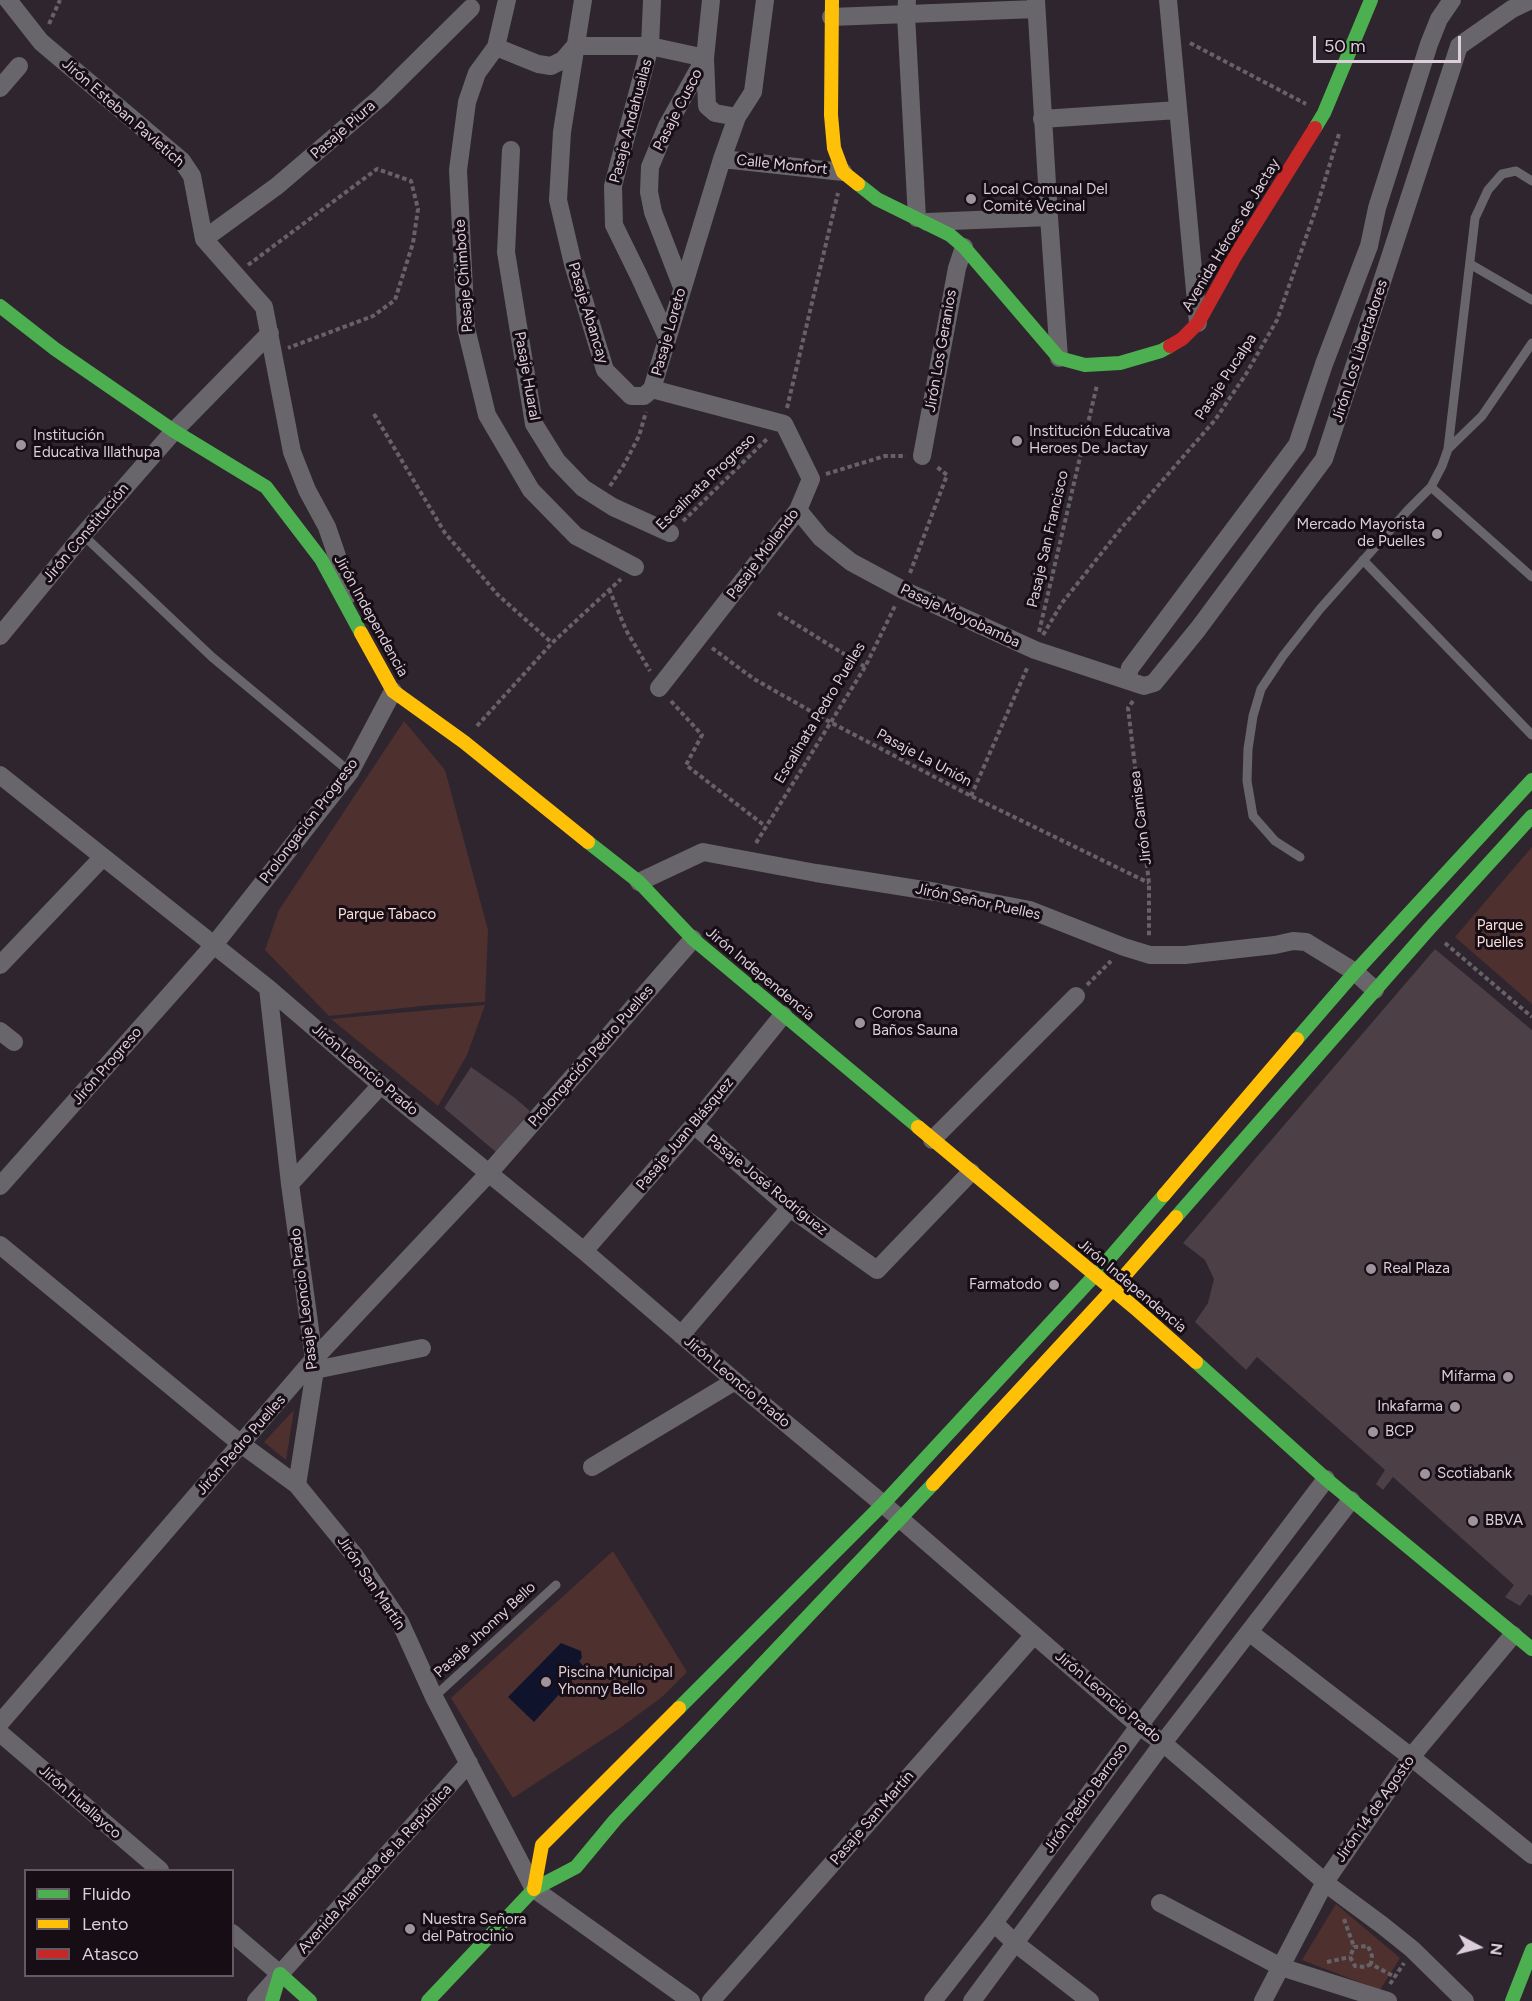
<!DOCTYPE html>
<html>
<head>
<meta charset="utf-8">
<style>
  body { margin:0 }
  #map { position:relative; width:1532px; height:2001px; overflow:hidden; background:#2f252e; font-family:Figtree,sans-serif }
  canvas { display:block }
  .legend { position:absolute; left:24px; top:1869px; width:210px; height:108px; box-sizing:border-box; background:#160d15; border:2px solid #655a64; margin:0; padding:8px 10px; list-style:none; font-size:18px; color:#dcceda }
  .legend li { display:flex; align-items:center; gap:12px; height:30px }
  .legend b { width:30px; border:2px solid #655a64 }
  .north { position:absolute; left:1448px; top:1917px; width:60px; height:60px; -webkit-text-stroke:4px #160d15; paint-order:stroke; rotate:97deg; font-size:16px; font-weight:700; line-height:24px; text-align:center; color:#dcceda }
  .north::after { content:''; display:block; margin:auto; width:21px; height:27px; background:#dcceda; clip-path:polygon(50% 0,100% 100%,50% 72%,0 100%) }
  .scale { position:absolute; left:1313px; top:36px; width:148px; height:27px; box-sizing:border-box; border:3px solid #dcceda; border-top:0; padding-left:8px; font-size:18px; line-height:21px; white-space:nowrap; color:#dcceda; -webkit-text-stroke:4px #160d15; paint-order:stroke }
</style>
</head>
<body>
<div id="map">
<canvas width="1532" height="2001"></canvas>
<ul class="legend">
<li><b style="height:8px;background:#4caf50"></b>Fluido</li>
<li><b style="height:8px;background:#ffc107"></b>Lento</li>
<li><b style="height:8px;background:#c62828"></b>Atasco</li>
</ul>
<div class="north">N</div>
<div class="scale">50 m</div>
</div>
<script>
const c = document.querySelector('canvas').getContext('2d');
c.lineJoin = 'round';
function fill(path, color) {
  c.fillStyle = color;
  c.fill(path, 'evenodd');
}
function shape(rows) {
  const path = new Path2D();
  for (const r of rows) {
    path.moveTo(r[0], r[1]);
    for (let i = 2; i < r.length; i += 2) path.lineTo(r[i], r[i + 1]);
  }
  return path;
}
function trace(path, color, width, dash) {
  c.strokeStyle = color;
  c.lineWidth = width;
  c.lineCap = dash ? 'butt' : 'round';
  c.setLineDash(dash || []);
  c.stroke(path);
}
function write(font, color, halo, rows, align = 'center') {
  c.font = font + ' Figtree,sans-serif';
  c.lineWidth = 6;
  c.setLineDash([]);
  c.textBaseline = 'middle';
  c.strokeStyle = halo;
  c.fillStyle = color;
  for (const [text, x, y, turn = 0] of rows) {
    c.save();
    c.translate(x, y);
    c.rotate((+turn || 0) * Math.PI / 180);
    c.textAlign = isNaN(turn) ? turn : align;
    if (halo) c.strokeText(text, 0, 0);
    c.fillText(text, 0, 0);
    c.restore();
  }
}
const green = shape([
  [404,721,445,770,488,930,485,1002,431,1005,329,1016,265,950,279,910],
  [1532,847,1532,1004,1455,937],
  [485,1005,467,1055,438,1106,331,1019],
  [294,1410,286,1460,264,1442],
  [613,1551,687,1672,662,1697,620,1728,513,1798,451,1698],
  [1336,1904,1400,1958,1380,1990,1302,1960]
]);
const water = shape([
  [561,1643,581,1651,582,1658,579,1661,584,1667,534,1722,508,1697]
]);
const building = shape([
  [1435,949,1532,1030,1532,1596,1529,1594,1520,1606,1505,1597,1514,1585,1393,1477,1383,1490,1376,1484,1385,1470,1257,1357,1246,1370,1195,1322,1208,1303,1214,1279,1205,1260,1183,1243],
  [471,1067,515,1098,530,1111,496,1152,444,1108]
]);
const path = shape([
  [49,24,60,0],
  [1190,43,1306,104],
  [248,265,377,169,411,181,418,209,413,243,395,300,373,316,288,348],
  [787,408,838,193],
  [374,414,445,533,498,595,552,643],
  [826,474,885,456,906,456],
  [610,486,625,463,639,436,646,412],
  [683,521,768,438],
  [910,573,947,475,937,467],
  [609,589,626,630,650,671],
  [778,613,865,667],
  [1039,632,1097,385],
  [1043,635,1062,603,1123,526,1215,420,1246,374,1277,320,1317,206,1339,134],
  [712,648,754,679,830,722,971,796,1149,883],
  [671,701,702,735,686,765,765,826],
  [1133,701,1128,708,1149,883,1149,937],
  [477,726,552,643,621,579],
  [971,796,1028,666],
  [756,843,865,667,896,604],
  [1445,943,1532,1017],
  [1087,985,1111,961],
  [1344,1919,1354,1947],
  [1327,1962,1350,1957],
  [1371,1964,1365,1967,1355,1966,1350,1957,1354,1947,1368,1946,1372,1956,1371,1964,1395,1977],
  [1390,1984,1404,1963]
]);
const lane = shape([
  [1470,264,1532,300],
  [1448,449,1482,416,1532,343],
  [1431,487,1532,577],
  [83,535,212,657,350,772],
  [1363,560,1532,735],
  [1300,857,1275,841,1253,816,1247,781,1248,749,1253,716,1261,689,1283,656,1320,609,1408,510,1431,487,1442,466,1448,449,1475,218,1488,190,1502,174,1516,171,1532,181],
  [434,1697,556,1585]
]);
const street = shape([
  [8,0,41,42,182,161,192,176,204,239,264,307,292,452,307,490,327,527,350,594],
  [507,0,496,47,477,73,467,102,458,170,466,328,487,415,531,490,576,536,635,567],
  [583,0,562,132,558,200,573,264,605,370,631,396,644,396,652,389],
  [652,0,650,46,613,186,614,225,639,276,667,337],
  [907,0,906,15,917,218],
  [1036,0,1049,217,1059,358],
  [1168,0,1198,323],
  [831,17,1036,9],
  [496,47,538,64,551,66,563,60,575,46,650,46,705,58,707,106,715,113,737,117],
  [0,88,19,66],
  [1042,119,1178,110],
  [511,150,506,252,534,424,557,461,583,488,613,507,670,533],
  [722,159,843,172],
  [927,222,1049,217],
  [204,239,277,186,381,97,471,8],
  [682,287,653,212,649,192,650,167,667,126,705,58,711,0],
  [652,389,784,424,811,479,798,510,659,688],
  [652,389,722,159,737,117,753,92,765,0],
  [922,456,957,268,964,247],
  [798,510,821,538,851,562,903,590,1035,650,1144,686,1154,683,1198,629,1324,459,1459,46,1512,9,1531,0],
  [0,636,83,535,174,431,270,333],
  [1127,680,1130,668,1297,445,1324,364,1369,246,1377,208,1429,44,1439,19,1452,0],
  [0,775,268,988,381,1085,584,1251,735,1381,883,1504,1139,1726,1163,1743,1332,1888,1382,1925,1412,1949,1465,2001],
  [639,882,703,852,816,873,936,892,1030,910,1124,947,1150,955,1185,955,1275,945,1293,941,1306,942,1355,972,1375,990],
  [0,965,103,857],
  [268,988,290,1184,314,1359,315,1370,297,1485],
  [0,1031,14,1042],
  [694,1125,790,1208,877,1270,971,1172],
  [932,1140,1076,996],
  [290,1184,381,1085],
  [0,1186,214,945,350,772,393,691],
  [0,1245,241,1444,297,1485,355,1556,400,1622,434,1697,534,1889,691,2001],
  [584,1251,694,1125,783,1015],
  [681,1335,790,1208],
  [315,1370,422,1348],
  [592,1467,735,1381],
  [1249,1632,1411,1757,1532,1855],
  [0,1723,314,1359,489,1173,693,939],
  [0,1733,160,1870],
  [1160,1903,1281,1967,1388,2001],
  [994,1923,1015,1943,1090,2001],
  [232,1933,280,1974],
  [256,2001,469,1763],
  [711,2001,1034,1635],
  [933,2001,994,1923,1139,1726,1326,1479],
  [972,2001,1163,1743,1351,1500],
  [1263,2001,1325,1882,1411,1757,1513,1635]
]);
const fast = shape([
  [1315,128,1324,113,1371,0],
  [858,184,877,199,950,235,964,247,1059,358,1085,365,1120,363,1161,351,1170,346],
  [0,306,55,349,174,431,266,487,321,559,361,633],
  [588,842,639,882,693,939,918,1127],
  [1297,1039,1355,972,1532,780],
  [1176,1217,1429,929,1532,816],
  [1196,1362,1326,1479,1532,1649],
  [679,1708,883,1504,1095,1275,1164,1195],
  [272,2001,280,1974,310,2001],
  [428,2001,534,1889,576,1867,615,1820,933,1484],
  [1512,2001,1532,1950]
]);
const slow = shape([
  [832,0,831,115,834,148,843,172,858,184],
  [361,633,393,691,464,742,588,842],
  [918,1127,1135,1308,1196,1362],
  [1164,1195,1297,1039],
  [933,1484,1112,1290,1176,1217],
  [534,1889,542,1845,679,1708]
]);
const jam = shape([
  [1170,346,1182,339,1198,323,1234,258,1315,128]
]);
const markers = [
  [971,199,6,"#9f939e"],
  [1017,441,6,"#9f939e"],
  [21,445,6,"#9f939e"],
  [1437,534,6,"#9f939e"],
  [860,1023,6,"#9f939e"],
  [1371,1269,6,"#9f939e"],
  [1054,1285,6,"#9f939e"],
  [1508,1377,6,"#9f939e"],
  [1455,1407,6,"#9f939e"],
  [1373,1432,6,"#9f939e"],
  [1425,1474,6,"#9f939e"],
  [1473,1521,6,"#9f939e"],
  [546,1682,6,"#9f939e"],
  [410,1929,6,"#9f939e"]
];
const streetNames = [
  ["Pasaje Cusco",678,110,-63],
  ["Jirón Esteban Pavletich",123,113,41],
  ["Pasaje Andahuailas",631,121,-75],
  ["Pasaje Piura",343,130,-41],
  ["Calle Monfort",782,165,6],
  ["Avenida Héroes de Jactay",1231,235,-59],
  ["Pasaje Chimbote",464,276,-94],
  ["Pasaje Abancay",588,313,73],
  ["Pasaje Loreto",669,332,-74],
  ["Jirón Los Geranios",941,351,-80],
  ["Jirón Los Libertadores",1360,351,-72],
  ["Pasaje Huaral",527,376,80],
  ["Pasaje Pucalpa",1226,377,-57],
  ["Escalinata Progreso",706,482,-44],
  ["Jirón Constitución",86,533,-50],
  ["Pasaje San Francisco",1048,539,-77],
  ["Pasaje Mollendo",763,554,-53],
  ["Jirón Independencia",371,616,61],
  ["Pasaje Moyobamba",960,616,25],
  ["Escalinata Pedro Puelles",820,713,-59],
  ["Pasaje La Unión",924,758,28],
  ["Jirón Camisea",1141,818,-97],
  ["Prolongación Progreso",309,821,-53],
  ["Jirón Señor Puelles",978,902,12],
  ["Jirón Independencia",760,974,40],
  ["Prolongación Pedro Puelles",591,1056,-49],
  ["Jirón Progreso",107,1066,-49],
  ["Jirón Leoncio Prado",365,1070,40],
  ["Pasaje Juan Blásquez",685,1134,-50],
  ["Pasaje José Rodríguez",767,1185,39],
  ["Jirón Independencia",1132,1286,40],
  ["Pasaje Leoncio Prado",304,1299,-97],
  ["Jirón Leoncio Prado",737,1382,40],
  ["Jirón Pedro Puelles",241,1445,-49],
  ["Jirón San Martín",371,1583,56],
  ["Pasaje Jhonny Bello",485,1630,-43],
  ["Jirón Leoncio Prado",1108,1697,40],
  ["Jirón Pedro Barroso",1086,1798,-54],
  ["Jirón Huallayco",80,1802,41],
  ["Jirón 14 de Agosto",1375,1809,-55],
  ["Pasaje San Martín",872,1818,-49],
  ["Avenida Alameda de la República",375,1869,-48]
];
const poiNames = [
  ["Local Comunal Del",983,190],
  ["Comité Vecinal",983,207],
  ["Institución Educativa",1029,432],
  ["Heroes De Jactay",1029,449],
  ["Institución",33,436],
  ["Educativa Illathupa",33,453],
  ["Mercado Mayorista",1425,525,"right"],
  ["de Puelles",1425,542,"right"],
  ["Corona",872,1014],
  ["Baños Sauna",872,1031],
  ["Real Plaza",1383,1269],
  ["Farmatodo",1042,1285,"right"],
  ["Mifarma",1496,1377,"right"],
  ["Inkafarma",1443,1407,"right"],
  ["BCP",1385,1432],
  ["Scotiabank",1437,1474],
  ["BBVA",1485,1521],
  ["Piscina Municipal",558,1673],
  ["Yhonny Bello",558,1690],
  ["Nuestra Señora",422,1920],
  ["del Patrocinio",422,1937]
];
const parkNames = [
  ["Parque Tabaco",387,915],
  ["Parque",1500,926],
  ["Puelles",1500,943]
];
fill(green, '#4e312e');
fill(water, '#0f142c');
fill(building, '#4c3f46');
trace(path, '#666268', 4, [4.5, 3]);
trace(lane, '#68666a', 9);
trace(street, '#68666a', 18);
trace(fast, '#4caf50', 14);
trace(slow, '#ffc107', 14);
trace(jam, '#c62828', 14);
for (const [x, y, r, color] of markers) {
  const dot = new Path2D();
  dot.arc(x, y, r, 0, 2 * Math.PI);
  c.fillStyle = color;
  c.fill(dot);
  trace(dot, '#160d15', 2);
}
write('15px', '#dcceda', '#160d15', streetNames);
write('15px', '#dcceda', '#160d15', poiNames, 'left');
write('15px', '#f9dcd7', '#160d15', parkNames);
</script>
</body>
</html>
